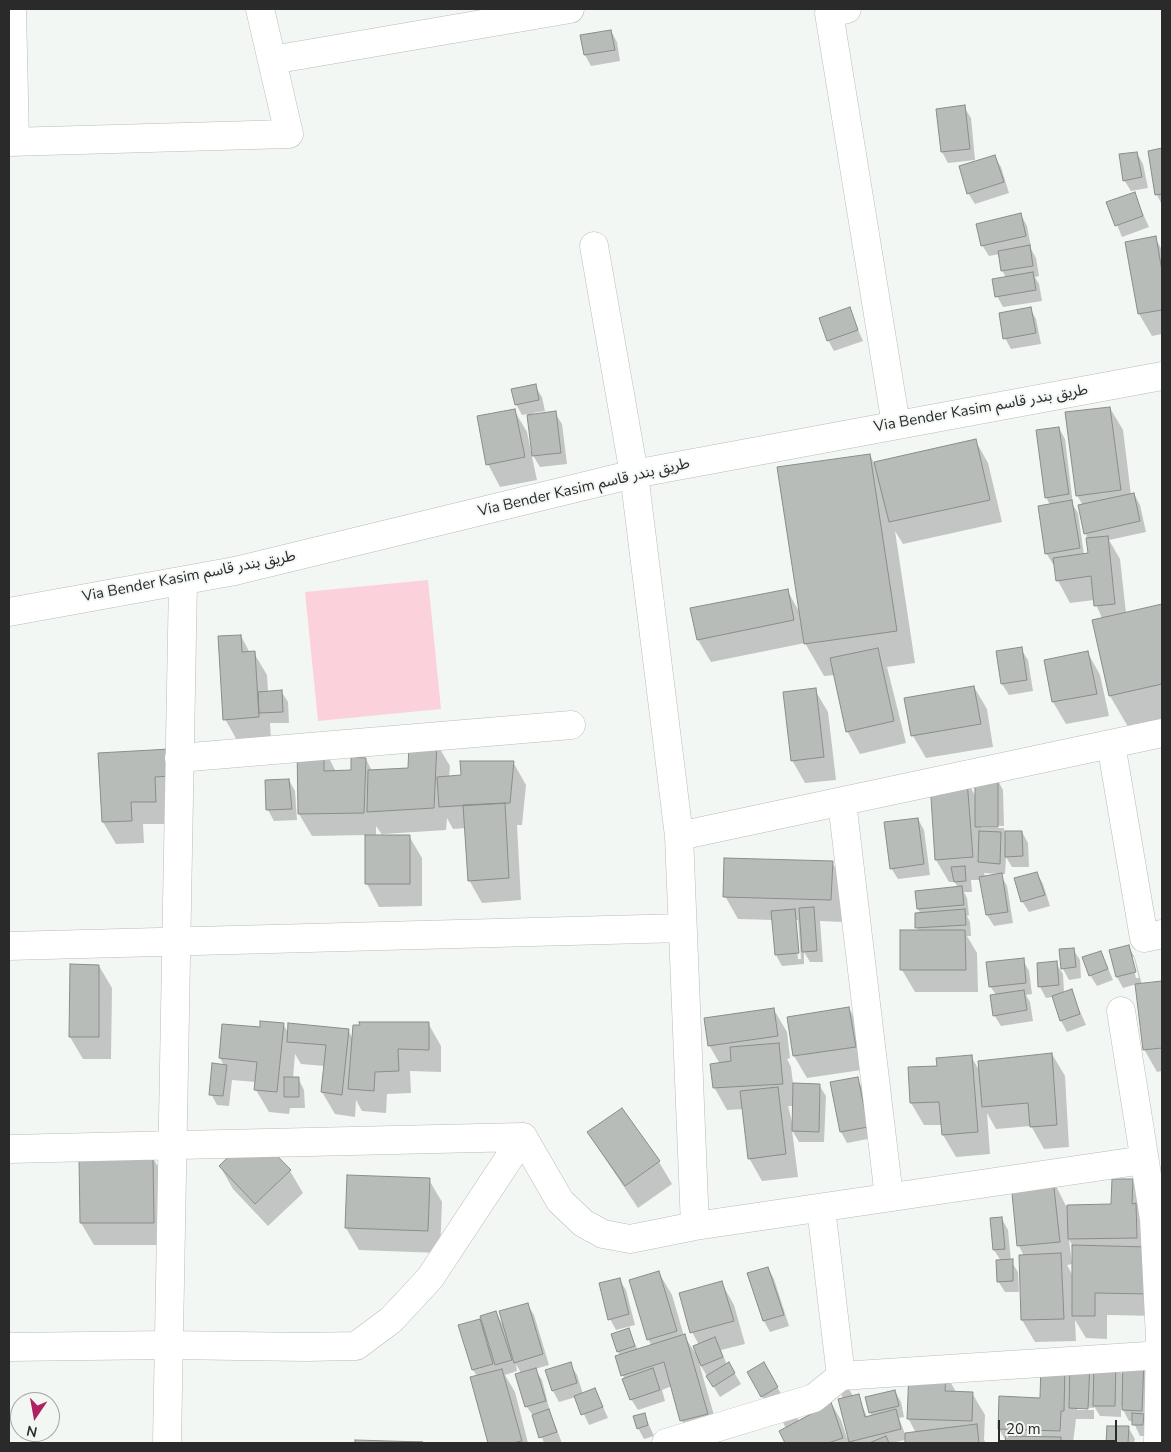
<!DOCTYPE html>
<html>
<head>
<meta charset="utf-8">
<style>
  body { margin:0 }
  #map { position:relative; width:1171px; height:1452px; overflow:hidden; background:#f3f7f4; font-family:"Nunito Sans",sans-serif }
  canvas { display:block }
  .frame { position:absolute; inset:0; border:10px solid #292a29; pointer-events:none }
  .north { position:absolute; left:10px; top:1392px; width:50px; height:50px; box-sizing:border-box; background:#f3f7f4; border:1px solid #a2a5a3; border-radius:50%; rotate:192deg; font-size:14px; font-weight:700; line-height:20px; text-align:center; color:#292a29 }
  .north::after { content:''; display:block; margin:auto; width:18px; height:22px; background:#af225f; clip-path:polygon(50% 0,100% 100%,50% 72%,0 100%) }
  .scale { position:absolute; left:998px; top:1420px; width:119px; height:22px; box-sizing:border-box; border:2px solid #292a29; border-top:0; padding-left:6px; font-size:15px; line-height:18px; white-space:nowrap; color:#292a29; -webkit-text-stroke:4px #f3f7f4; paint-order:stroke }
</style>
</head>
<body>
<div id="map">
<canvas width="1171" height="1452"></canvas>
<div class="frame"></div>
<div class="north">N</div>
<div class="scale">20 m</div>
</div>
<script>
const c = document.querySelector('canvas').getContext('2d');
c.lineJoin = 'round';
function fill(path, color) {
  c.fillStyle = color;
  c.fill(path, 'evenodd');
}
function shape(rows) {
  const path = new Path2D();
  for (const r of rows) {
    path.moveTo(r[0], r[1]);
    for (let i = 2; i < r.length; i += 2) path.lineTo(r[i], r[i + 1]);
  }
  return path;
}
function trace(path, color, width, dash) {
  c.strokeStyle = color;
  c.lineWidth = width;
  c.lineCap = dash ? 'butt' : 'round';
  c.setLineDash(dash || []);
  c.stroke(path);
}
function write(font, color, halo, rows, align = 'center') {
  c.font = font + ' "Nunito Sans","Noto Sans Arabic",sans-serif';
  c.lineWidth = 4;
  c.setLineDash([]);
  c.textBaseline = 'middle';
  c.strokeStyle = halo;
  c.fillStyle = color;
  for (const [text, x, y, turn = 0] of rows) {
    c.save();
    c.translate(x, y);
    c.rotate((+turn || 0) * Math.PI / 180);
    c.textAlign = isNaN(turn) ? turn : align;
    if (halo) c.strokeText(text, 0, 0);
    c.fillText(text, 0, 0);
    c.restore();
  }
}
const green = shape([
  [428,580,441,709,318,721,305,592]
]);
const shadow = shape([
  [611,31,617,42,620,61,591,66,585,55,582,36],
  [964,107,971,118,975,160,948,163,942,152],
  [1162,149,1162,205,1157,195,1149,152],
  [1137,153,1143,164,1148,188,1131,191,1124,180],
  [994,156,1001,167,1009,193,975,204,968,193],
  [1134,194,1149,227,1122,237,1108,203],
  [1021,215,1027,226,1031,247,1030,247,1036,258,1039,276,1035,277,1039,284,1042,301,1003,307,997,296,1006,278,1002,270,1000,254,989,256,982,245],
  [1155,238,1162,250,1162,334,1152,336,1139,314],
  [1030,308,1036,319,1041,344,1011,349,1005,338],
  [849,309,863,341,834,351,828,340],
  [535,386,542,397,545,411,533,413,533,416,555,413,562,424,567,464,540,467,531,452,537,480,500,487,488,464,514,410,527,432,531,452,533,451,528,414,522,415,516,404],
  [1110,408,1123,430,1131,495,1134,494,1140,505,1146,532,1109,540,1120,559,1126,613,1162,605,1162,731,1134,737,1110,696,1102,618,1094,600,1070,603,1058,581,1055,564,1053,564,1046,553,1050,505,1046,497,1059,428,1065,439,1073,505,1078,513,1084,555,1089,554,1082,504,1077,495],
  [975,440,988,463,1002,522,903,544,895,531,915,663,887,667,906,743,860,754,847,731,835,675,824,676,805,643,711,662,698,640,692,609,787,590,800,613,870,455,874,463],
  [241,636,250,653,254,653,267,675,268,692,281,691,288,702,289,723,270,723,271,739,238,742,225,719],
  [1021,649,1028,660,1033,691,1009,695,1002,684],
  [1088,653,1100,675,1109,716,1066,724,1053,702],
  [974,687,987,709,993,747,926,758,913,736,906,699],
  [815,690,828,712,836,780,805,783,792,760],
  [437,744,450,766,449,777,462,777,513,762,526,785,522,825,517,825,521,900,482,903,469,880,466,828,453,829,447,818,446,830,383,834,383,836,409,836,422,858,422,906,379,907,367,884,366,835,312,836,299,814,323,746,336,772,352,771,366,759,372,771,409,769],
  [376,826,383,836,376,836],
  [170,751,168,824,143,824,144,843,116,844,103,822,99,754],
  [997,779,1003,790,1004,826,981,825,981,828,1004,828,1004,832,1022,832,1028,843,1029,867,1012,867,1006,857,1005,874,1000,874,1007,886,1013,923,994,926,987,915,981,880,971,880,972,892,964,892,967,898,969,915,967,916,970,922,971,936,967,936,977,953,978,992,915,992,902,970,919,931,917,928,921,914,918,909,958,888,955,882,949,882,936,860,967,781,976,797],
  [984,873,999,874,985,877],
  [289,780,295,791,297,820,274,821,268,810],
  [918,819,924,830,930,875,898,879,891,868],
  [832,862,845,885,844,922,820,921,823,962,810,962,804,952,804,964,782,966,776,955,773,920,738,919,725,896],
  [795,920,798,920,801,959,798,959],
  [1037,873,1043,884,1050,906,1029,912,1022,901],
  [1129,947,1135,958,1142,985,1162,982,1162,1071,1157,1072,1144,1049,1137,984,1123,988,1117,977,1110,951],
  [1131,957,1134,957,1139,978,1136,978],
  [1073,949,1080,960,1081,978,1069,980,1063,969],
  [1101,952,1113,980,1097,986,1090,975],
  [1023,960,1029,971,1032,994,1026,995,1030,1002,1033,1021,1001,1026,994,1015,996,995,990,986],
  [1056,963,1063,974,1064,993,1071,991,1086,1025,1067,1032,1061,1021,1053,997,1046,998,1040,987],
  [99,966,112,988,111,1059,83,1059,70,1037],
  [849,1008,861,1031,868,1069,807,1078,794,1056,788,1018],
  [774,1010,787,1032,790,1058,787,1059,791,1067,793,1084,819,1085,826,1096,824,1142,799,1142,792,1130,798,1177,762,1181,749,1158,744,1109,727,1110,714,1087,720,1064,709,1045],
  [788,1106,794,1106,793,1122,792,1122],
  [428,1023,441,1046,441,1072,410,1071,411,1093,387,1094,386,1113,362,1111,356,1100,355,1117,335,1114,322,1092,325,1066,301,1064,295,1054,293,1078,298,1078,304,1090,305,1108,290,1108,289,1114,269,1112,256,1090,256,1082,232,1080,229,1106,217,1105,211,1094,224,1066,220,1058,262,1029,283,1024,289,1034,348,1030,353,1039],
  [1052,1054,1065,1076,1069,1147,1044,1149,1031,1126,996,1129,987,1113,990,1154,956,1157,943,1135,942,1125,924,1125,911,1103,910,1068,938,1067,971,1056,980,1072],
  [857,1079,864,1090,873,1138,847,1143,841,1132],
  [622,1109,659,1162,672,1184,638,1208,588,1133],
  [153,1158,166,1181,167,1245,94,1245,81,1223,80,1159],
  [220,1166,290,1171,303,1193,268,1226,233,1189],
  [429,1180,442,1202,440,1253,359,1250,346,1228],
  [1053,1180,1066,1206,1112,1205,1132,1180,1145,1203,1159,1316,1107,1315,1107,1339,1086,1338,1075,1320,1076,1341,1035,1342,1022,1320,1020,1256,1024,1256,1019,1246],
  [1069,1240,1074,1247,1073,1276,1067,1265,1072,1264],
  [991,1219,1002,1219,1008,1230,1011,1261,1018,1272,1019,1292,1005,1292,998,1281,1001,1261,994,1250],
  [768,1268,774,1279,789,1326,770,1332,764,1321,749,1274],
  [659,1273,672,1295,684,1336,696,1354,699,1345,692,1332,721,1282,734,1305,745,1344,721,1350,727,1365,729,1364,741,1384,720,1397,699,1363,720,1436,694,1443,682,1421,672,1386,662,1390,665,1401,638,1410,631,1399,617,1357,620,1356,618,1351,628,1330,638,1350,652,1346,648,1339],
  [619,1279,626,1290,635,1325,616,1330,610,1319],
  [527,1304,534,1315,549,1365,535,1369,542,1380,550,1412,562,1443,544,1443,534,1417,526,1406,521,1373,516,1364,517,1371,505,1375,515,1392,528,1443,489,1443,472,1377,477,1376,473,1370,479,1321,485,1329,496,1313,504,1327],
  [1143,1361,1149,1372,1149,1436,1140,1436,1133,1421,1129,1421,1121,1406,1121,1417,1100,1416,1094,1406,1094,1408,1077,1407,1077,1410,1094,1410,1094,1419,1076,1419,1073,1443,1007,1443,999,1429,1000,1397,1041,1399,1064,1365,1071,1377,1115,1363,1124,1377],
  [570,1364,577,1375,583,1394,595,1389,608,1418,589,1425,576,1397,559,1402,553,1391],
  [764,1364,784,1399,768,1407,748,1372],
  [946,1374,956,1392,972,1393,985,1415,984,1440,986,1443,905,1443,905,1440,892,1443,851,1443,849,1438,849,1443,787,1443,780,1432,786,1429,776,1406,795,1412,799,1422,812,1414,828,1398,841,1420,847,1438,849,1438,843,1399,838,1386,846,1383,853,1396,858,1395,867,1417,872,1416,870,1412,895,1391,901,1402,904,1417,899,1418,905,1434,916,1433,908,1418],
  [644,1414,654,1436,644,1439,638,1428],
  [1108,1427,1128,1427,1135,1439,1134,1443,1108,1443],
  [356,1441,422,1443,356,1443]
]);
const building = shape([
  [611,30,615,50,584,55,580,35,611,30],
  [965,105,970,149,941,152,936,109,965,105],
  [1162,148,1162,194,1155,195,1148,151,1162,148],
  [1137,152,1142,177,1123,181,1119,154,1137,152],
  [995,155,1004,182,967,194,959,166,995,155],
  [1135,192,1143,216,1115,226,1106,202,1135,192],
  [1021,213,1026,236,981,246,976,224,1021,213],
  [1156,236,1162,271,1162,310,1138,314,1125,242,1156,236],
  [1030,245,1033,266,1001,271,998,251,1030,245],
  [1033,272,1036,290,995,297,992,279,1033,272],
  [850,307,858,330,827,341,819,318,850,307],
  [1031,307,1036,333,1003,339,999,313,1031,307],
  [536,384,539,400,515,405,511,389,536,384],
  [1110,407,1121,490,1076,496,1065,412,1110,407],
  [515,409,525,457,486,465,477,416,515,409],
  [556,411,561,453,532,456,527,415,556,411],
  [1059,427,1069,494,1045,498,1036,430,1059,427],
  [976,439,990,500,889,522,874,462,976,439],
  [870,454,897,631,804,644,777,467,870,454],
  [1134,493,1140,521,1084,534,1078,505,1134,493],
  [1072,500,1080,548,1045,554,1038,506,1072,500],
  [1108,536,1115,604,1094,606,1091,576,1056,581,1053,558,1088,553,1086,538,1108,536],
  [788,589,794,620,697,640,690,608,788,589],
  [1162,604,1162,684,1109,696,1092,620,1162,604],
  [241,635,242,652,255,651,259,717,223,720,218,636,241,635],
  [1022,647,1027,680,1001,684,996,651,1022,647],
  [878,648,894,721,846,732,830,658,878,648],
  [1088,651,1097,694,1052,702,1044,660,1088,651],
  [974,686,981,724,911,736,904,698,974,686],
  [816,688,824,757,791,761,783,692,816,688],
  [282,690,283,712,259,713,258,692,282,690],
  [437,743,434,808,367,812,368,770,408,768,409,744,437,743],
  [297,745,324,745,324,771,351,770,351,757,366,758,364,813,298,814,297,745],
  [170,749,171,776,155,777,156,802,131,802,132,821,102,822,98,753,170,749],
  [460,761,514,761,510,803,439,807,437,777,461,775,460,761],
  [975,777,998,778,998,827,975,827,975,777],
  [289,779,292,809,266,810,265,780,289,779],
  [967,780,973,857,935,860,930,782,967,780],
  [505,803,509,878,468,881,463,805,505,803],
  [918,818,924,864,890,869,884,822,918,818],
  [979,831,1001,832,1000,864,978,862,979,831],
  [1005,831,1022,831,1023,856,1005,857,1005,831],
  [365,835,410,835,410,884,365,884,365,835],
  [724,858,833,861,831,900,723,897,724,858],
  [965,866,966,881,954,882,951,867,965,866],
  [1037,872,1045,895,1021,902,1014,878,1037,872],
  [1002,873,1008,912,986,915,979,877,1002,873],
  [962,886,964,905,917,909,915,891,962,886],
  [814,907,817,951,802,952,799,908,814,907],
  [795,909,799,953,775,955,771,911,795,909],
  [965,909,966,925,915,928,915,913,965,909],
  [900,930,965,930,966,970,900,970,900,930],
  [1129,945,1136,972,1116,977,1109,950,1129,945],
  [1074,948,1076,967,1061,969,1059,949,1074,948],
  [1101,951,1108,969,1089,976,1082,957,1101,951],
  [1024,958,1026,983,989,987,986,962,1024,958],
  [1057,961,1059,985,1038,987,1037,963,1057,961],
  [70,964,99,965,99,1037,69,1037,70,964],
  [1162,981,1162,1048,1143,1050,1135,984,1162,981],
  [1072,989,1080,1014,1060,1021,1052,996,1072,989],
  [1024,990,1027,1010,993,1016,990,995,1024,990],
  [849,1007,856,1047,793,1056,787,1017,849,1007],
  [774,1008,778,1036,708,1046,704,1018,774,1008],
  [260,1021,284,1023,277,1092,254,1090,257,1062,219,1058,222,1024,260,1027,260,1021],
  [359,1022,429,1022,429,1050,398,1049,399,1071,375,1072,374,1091,348,1089,353,1025,360,1025,359,1022],
  [288,1023,349,1029,342,1095,321,1092,326,1045,287,1042,288,1023],
  [779,1043,783,1084,713,1088,710,1064,731,1061,730,1047,779,1043],
  [1052,1053,1057,1125,1030,1127,1028,1103,982,1107,978,1061,1052,1053],
  [972,1055,978,1132,942,1135,939,1102,910,1103,908,1067,937,1066,936,1058,972,1055],
  [212,1063,227,1065,223,1096,209,1095,212,1063],
  [284,1077,299,1077,299,1097,284,1097,284,1077],
  [858,1077,868,1127,840,1132,830,1082,858,1077],
  [793,1083,820,1084,819,1132,792,1131,793,1083],
  [778,1087,786,1154,748,1159,740,1091,778,1087],
  [622,1108,660,1161,625,1186,587,1132,622,1108],
  [254,1132,291,1170,255,1204,219,1166,254,1132],
  [153,1157,154,1223,80,1223,79,1158,153,1157],
  [347,1175,430,1178,428,1231,345,1228,347,1175],
  [1053,1179,1060,1242,1017,1246,1011,1183,1053,1179],
  [1112,1179,1133,1179,1132,1204,1136,1203,1137,1238,1068,1239,1067,1205,1111,1204,1112,1179],
  [1002,1217,1005,1249,993,1250,990,1218,1002,1217],
  [1072,1245,1148,1247,1147,1294,1095,1293,1095,1316,1072,1316,1072,1245],
  [1061,1253,1064,1319,1021,1320,1019,1255,1061,1253],
  [1013,1259,1013,1281,997,1282,996,1260,1013,1259],
  [768,1267,784,1315,763,1321,747,1273,768,1267],
  [659,1271,677,1331,647,1340,629,1280,659,1271],
  [620,1278,629,1314,608,1320,599,1283,620,1278],
  [722,1281,734,1321,690,1333,679,1293,722,1281],
  [528,1303,543,1354,514,1363,499,1311,528,1303],
  [496,1311,512,1360,495,1365,480,1316,496,1311],
  [480,1319,493,1364,472,1370,458,1325,480,1319],
  [629,1328,635,1346,617,1352,611,1334,629,1328],
  [685,1334,708,1414,680,1421,664,1362,621,1376,615,1356,685,1334],
  [715,1337,723,1357,701,1366,693,1346,715,1337],
  [1123,1359,1144,1360,1142,1411,1122,1410,1123,1359],
  [1094,1361,1116,1362,1115,1406,1093,1406,1094,1361],
  [571,1362,577,1383,552,1391,545,1370,571,1362],
  [729,1362,735,1373,713,1387,706,1376,729,1362],
  [764,1362,778,1387,761,1397,747,1372,764,1362],
  [1070,1362,1090,1363,1088,1409,1069,1408,1070,1362],
  [1041,1363,1065,1364,1064,1411,1061,1411,1060,1431,998,1429,999,1396,1040,1398,1041,1363],
  [536,1368,546,1401,525,1407,515,1374,536,1368],
  [653,1368,660,1390,630,1400,622,1379,653,1368],
  [502,1369,522,1441,512,1443,488,1443,470,1377,502,1369],
  [909,1371,946,1373,945,1391,973,1392,972,1421,907,1419,909,1371],
  [595,1388,603,1407,581,1415,574,1396,595,1388],
  [895,1390,899,1406,869,1413,865,1397,895,1390],
  [859,1394,865,1417,896,1409,901,1429,849,1442,838,1399,859,1394],
  [829,1396,843,1438,828,1443,785,1443,779,1431,811,1414,807,1403,829,1396],
  [549,1409,557,1432,539,1438,532,1415,549,1409],
  [645,1413,648,1425,637,1429,633,1416,645,1413],
  [1132,1413,1144,1414,1143,1425,1132,1425,1132,1413],
  [977,1424,979,1443,905,1443,905,1433,977,1424],
  [1107,1426,1129,1426,1128,1443,1106,1443,1107,1426],
  [886,1436,889,1443,869,1443,886,1436],
  [1006,1436,1061,1437,1061,1443,1005,1443,1006,1436],
  [355,1440,423,1442,355,1443,355,1440]
]);
const minor = shape([
  [12,9,15,142],
  [847,9,829,13,896,425],
  [272,60,570,9],
  [9,142,289,134,260,9],
  [594,246,634,474,679,836],
  [9,612,235,571,634,474,1162,376],
  [1111,744,1144,938,1162,934],
  [179,758,571,725],
  [842,802,889,1197],
  [9,946,682,928],
  [1121,1011,1154,1219,1160,1338,1158,1443],
  [9,1149,523,1137,560,1201,583,1223,603,1234,630,1239,695,1226],
  [1144,1160,695,1226,679,836,1162,733],
  [821,1208,841,1376],
  [9,1347,168,1345,306,1347,356,1346,391,1320,430,1278,523,1137],
  [167,1443,183,581],
  [666,1443,814,1398,841,1376,1162,1355]
]);
const streetNames = [
  ["Via Bender Kasim طريق بندر قاسم",981,409,-10],
  ["Via Bender Kasim طريق بندر قاسم",584,488,-13],
  ["Via Bender Kasim طريق بندر قاسم",189,577,-11]
];
fill(green, '#fbd1dc');
fill(shadow, '#0003');
fill(building, '#b8bcb9');
trace(building, '#898d8a', 1);
trace(minor, '#b8bcb9', 29);
trace(minor, '#fff', 28);
write('15px', '#292a29', '#f3f7f4', streetNames);
</script>
</body>
</html>
